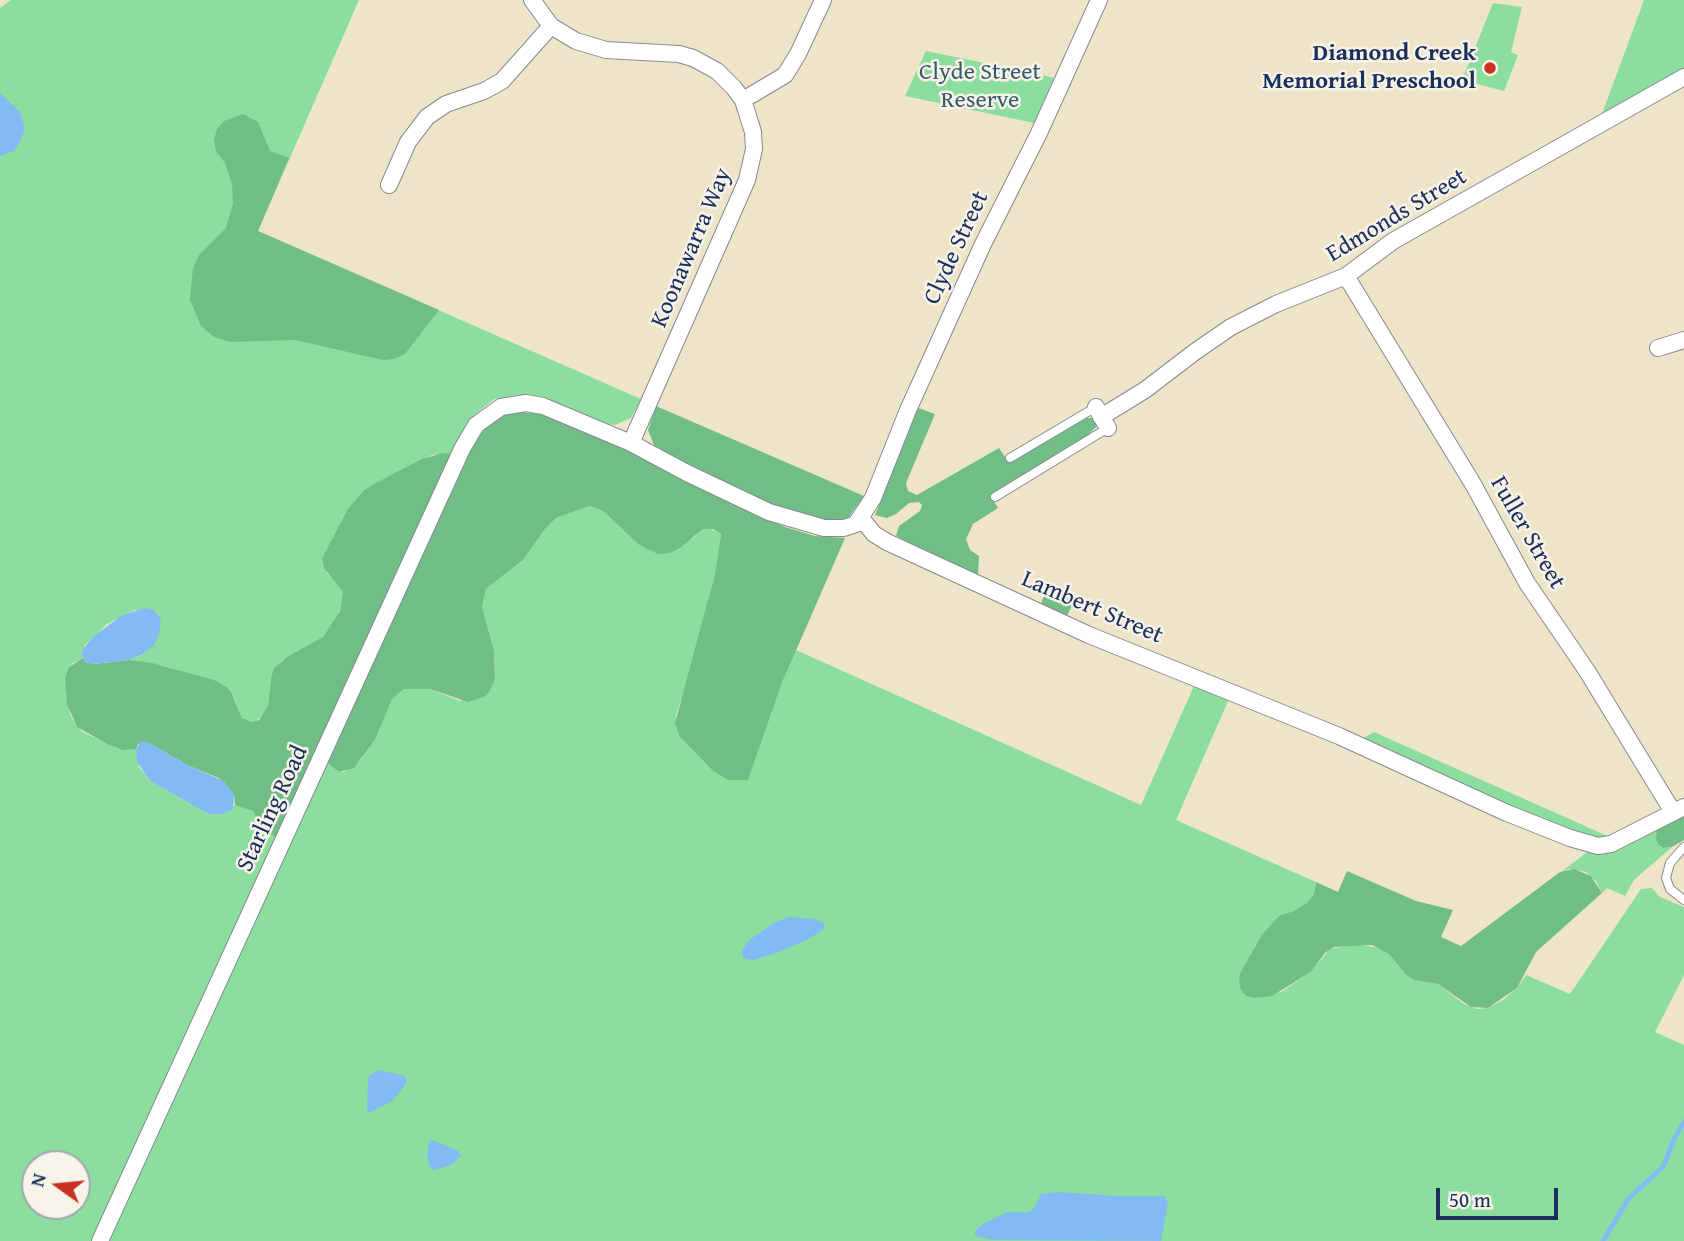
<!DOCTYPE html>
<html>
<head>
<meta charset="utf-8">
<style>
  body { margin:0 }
  #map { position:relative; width:1684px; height:1241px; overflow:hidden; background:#eee5c8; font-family:"Gentium Book Plus",serif }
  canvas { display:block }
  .north { position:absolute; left:21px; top:1150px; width:70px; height:70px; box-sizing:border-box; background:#f7f3e8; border:2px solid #9fa5b1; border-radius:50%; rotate:285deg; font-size:19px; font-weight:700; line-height:28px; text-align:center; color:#1b2f5e }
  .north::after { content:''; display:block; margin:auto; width:24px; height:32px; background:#c8321e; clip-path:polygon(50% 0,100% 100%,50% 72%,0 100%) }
  .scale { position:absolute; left:1436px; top:1188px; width:122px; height:32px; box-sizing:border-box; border:4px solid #1b2f5e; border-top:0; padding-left:9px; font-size:21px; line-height:24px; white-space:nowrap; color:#1b2f5e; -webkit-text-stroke:5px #f7f3e8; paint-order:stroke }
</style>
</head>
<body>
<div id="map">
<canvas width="1684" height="1241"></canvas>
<div class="north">N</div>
<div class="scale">50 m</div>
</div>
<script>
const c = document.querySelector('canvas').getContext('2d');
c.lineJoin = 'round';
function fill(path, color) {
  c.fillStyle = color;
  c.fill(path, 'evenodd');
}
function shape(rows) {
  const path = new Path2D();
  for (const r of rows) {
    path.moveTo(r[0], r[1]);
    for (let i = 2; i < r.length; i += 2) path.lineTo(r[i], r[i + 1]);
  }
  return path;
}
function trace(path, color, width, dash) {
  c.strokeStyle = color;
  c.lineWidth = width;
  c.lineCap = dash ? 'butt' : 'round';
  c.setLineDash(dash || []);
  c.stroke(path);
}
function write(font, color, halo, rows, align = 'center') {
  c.font = font + ' "Gentium Book Plus",serif';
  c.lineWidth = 5;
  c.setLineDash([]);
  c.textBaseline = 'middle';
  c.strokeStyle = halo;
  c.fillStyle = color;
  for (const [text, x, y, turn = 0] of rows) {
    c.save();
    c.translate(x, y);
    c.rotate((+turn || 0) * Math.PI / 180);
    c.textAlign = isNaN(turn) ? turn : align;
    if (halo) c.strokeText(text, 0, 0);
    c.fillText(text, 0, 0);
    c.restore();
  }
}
const green = shape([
  [11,0,359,0,258,231,641,399,631,418,615,425,600,422,544,399,519,395,494,399,474,415,453,454,432,455,364,490,348,510,322,558,327,573,338,584,343,592,342,604,337,618,323,637,315,643,281,661,271,678,268,705,261,717,255,722,249,722,242,718,234,698,227,687,221,684,164,666,129,660,144,654,161,619,154,610,135,610,107,624,85,645,81,654,83,658,72,664,67,672,66,693,70,714,77,727,83,732,116,748,136,749,139,767,150,781,208,814,222,814,235,805,242,806,253,811,263,832,277,837,92,1241,0,1241,0,8],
  [35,1164,77,1164,77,1206,35,1206],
  [1644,0,1684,0,1684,68,1602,114],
  [1493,3,1522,7,1511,52,1518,55,1504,91,1462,80],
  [926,51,1038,74,1054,78,1034,123,905,96],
  [590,506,603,511,638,544,692,539,703,529,709,528,721,534,715,574,691,669,676,715,680,737,712,770,781,685,796,650,1141,805,1194,686,1229,699,1176,820,1316,882,1314,894,1307,903,1261,936,1240,973,1241,990,1246,996,1253,998,1281,992,1311,972,1330,949,1355,944,1380,948,1389,954,1406,975,1414,980,1438,984,1464,1004,1477,1009,1488,1008,1503,1000,1517,988,1526,975,1570,994,1641,889,1652,888,1660,897,1684,907,1684,975,1655,1032,1684,1045,1684,1241,107,1241,328,761,339,772,344,772,359,762,375,740,392,698,404,689,430,689,460,701,495,679,494,652,482,607,486,589,523,560,545,529,556,518],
  [1374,732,1612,838,1603,840,1554,826,1498,801,1363,738],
  [1657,828,1659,845,1663,848,1672,847,1634,880,1625,896,1607,888,1602,893,1596,881,1586,872,1569,869,1561,872,1590,850,1608,852,1620,849]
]);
const forest = shape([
  [243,114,258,122,270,151,289,158,258,231,439,310,405,354,394,359,383,360,295,340,230,342,214,337,201,326,190,300,193,268,199,255,226,228,233,204,232,184,225,163,216,151,214,140,217,129,224,121],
  [656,406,864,496,848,518,828,522,796,515,735,491,654,445,648,430],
  [918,408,935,414,906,483,908,491,917,495,999,448,1009,463,1086,418,1094,418,1097,426,1088,435,990,495,998,508,973,524,966,539,970,550,979,556,978,576,896,536,899,526,920,511,922,505,919,502,909,503,896,514,887,518,875,515],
  [517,412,548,414,638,455,738,507,785,527,815,536,845,538,781,685,748,780,728,780,712,770,680,737,675,723,715,574,721,534,713,529,703,529,680,548,670,553,658,554,638,544,603,511,590,506,556,518,545,529,523,560,486,589,482,607,494,651,495,679,489,692,484,697,468,702,430,689,404,689,392,699,375,740,354,768,339,772,329,764,328,761,466,457,485,428,505,415],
  [443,453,453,454,277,837,263,832,253,811,235,805,234,795,219,778,189,766,149,743,138,744,136,749,123,750,109,745,77,727,67,704,65,677,69,667,83,658,85,662,94,664,129,660,152,663,214,680,227,687,231,692,242,718,252,722,259,720,268,705,271,678,274,668,287,657,323,637,340,611,343,592,324,568,322,558,348,509,364,490,374,484,422,459],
  [1047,586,1075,599,1067,616,1041,604],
  [1684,814,1684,840,1672,847,1663,848,1659,845,1656,840,1657,828],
  [1574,869,1591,876,1602,893,1536,952,1517,988,1488,1008,1471,1007,1438,984,1414,980,1406,975,1389,954,1372,945,1334,947,1325,953,1311,972,1272,996,1253,998,1246,996,1241,990,1239,982,1240,973,1261,936,1279,916,1294,911,1307,903,1314,894,1316,882,1338,892,1347,871,1416,901,1453,910,1441,937,1461,946,1560,872]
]);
const water = shape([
  [0,93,20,112,25,128,22,138,14,151,0,156],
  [144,608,154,610,161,619,159,635,154,645,143,654,129,660,94,664,85,662,81,654,83,649,94,636,121,616],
  [141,741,149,743,189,766,224,781,234,795,233,809,222,814,208,814,150,781,137,762,136,749],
  [789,917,815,919,823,923,825,928,809,939,779,952,753,960,743,958,742,950,749,940,774,923],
  [378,1070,405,1076,407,1083,392,1101,369,1113,367,1110,368,1077],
  [432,1140,458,1151,461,1156,449,1166,433,1170,429,1165,427,1154,429,1142],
  [1059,1192,1118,1196,1164,1196,1168,1203,1161,1241,993,1240,975,1236,975,1231,983,1224,1007,1212,1029,1212,1035,1207,1041,1194]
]);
const stream = shape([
  [1603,1241,1629,1198,1663,1167,1675,1137,1684,1122]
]);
const service = shape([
  [1010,458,1096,407],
  [995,497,1108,428],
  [1684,847,1670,863,1666,878,1670,889,1684,900]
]);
const minor = shape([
  [532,0,551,26,576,41,606,50,679,54,693,58,717,71,734,88,743,100,753,132,754,149,747,180,631,443],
  [743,100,785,75,798,54,823,0],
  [389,185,408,142,427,117,446,104,484,91,502,81,551,26],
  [1346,276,1473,484,1527,583,1587,671,1673,812],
  [1658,348,1684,340],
  [1096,407,1108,428],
  [1101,417,1145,390,1196,351,1231,327,1276,304,1346,276,1393,241,1684,77],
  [861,518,874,534,887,542,1089,635,1339,736,1507,813,1570,838,1598,846,1611,844,1684,807],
  [100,1241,462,449,476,425,501,407,526,403,543,406,631,443,687,473,769,512,824,528,844,528,856,524,873,498,908,410,983,244,1039,133,1099,0]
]);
const markers = [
  [1490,68,7,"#c8321e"]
];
const poiNames = [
  ["Diamond Creek",1476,54],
  ["Memorial Preschool",1476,82]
];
const parkNames = [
  ["Clyde Street",980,73],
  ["Reserve",980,101]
];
const streetNames = [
  ["Edmonds Street",1397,216,-31],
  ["Koonawarra Way",692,248,-67],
  ["Clyde Street",957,248,-65],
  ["Fuller Street",1527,533,60],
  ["Lambert Street",1092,608,23],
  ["Starling Road",273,809,-65]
];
fill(green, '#8cde9f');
fill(forest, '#71bd86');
fill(water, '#83baf3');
trace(stream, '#83baf3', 5);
trace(service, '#848a93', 10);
trace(minor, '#848a93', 18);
trace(service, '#fff', 8);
trace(minor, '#fff', 16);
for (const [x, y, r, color] of markers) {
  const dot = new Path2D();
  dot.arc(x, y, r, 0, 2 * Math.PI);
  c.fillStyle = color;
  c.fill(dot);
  trace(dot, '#f7f3e8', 2.5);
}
write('bold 24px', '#1b2f5e', '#f7f3e8', poiNames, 'right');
write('24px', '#375b6e', '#f7f3e8', parkNames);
write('24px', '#1b2f5e', '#f7f3e8', streetNames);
</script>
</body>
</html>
